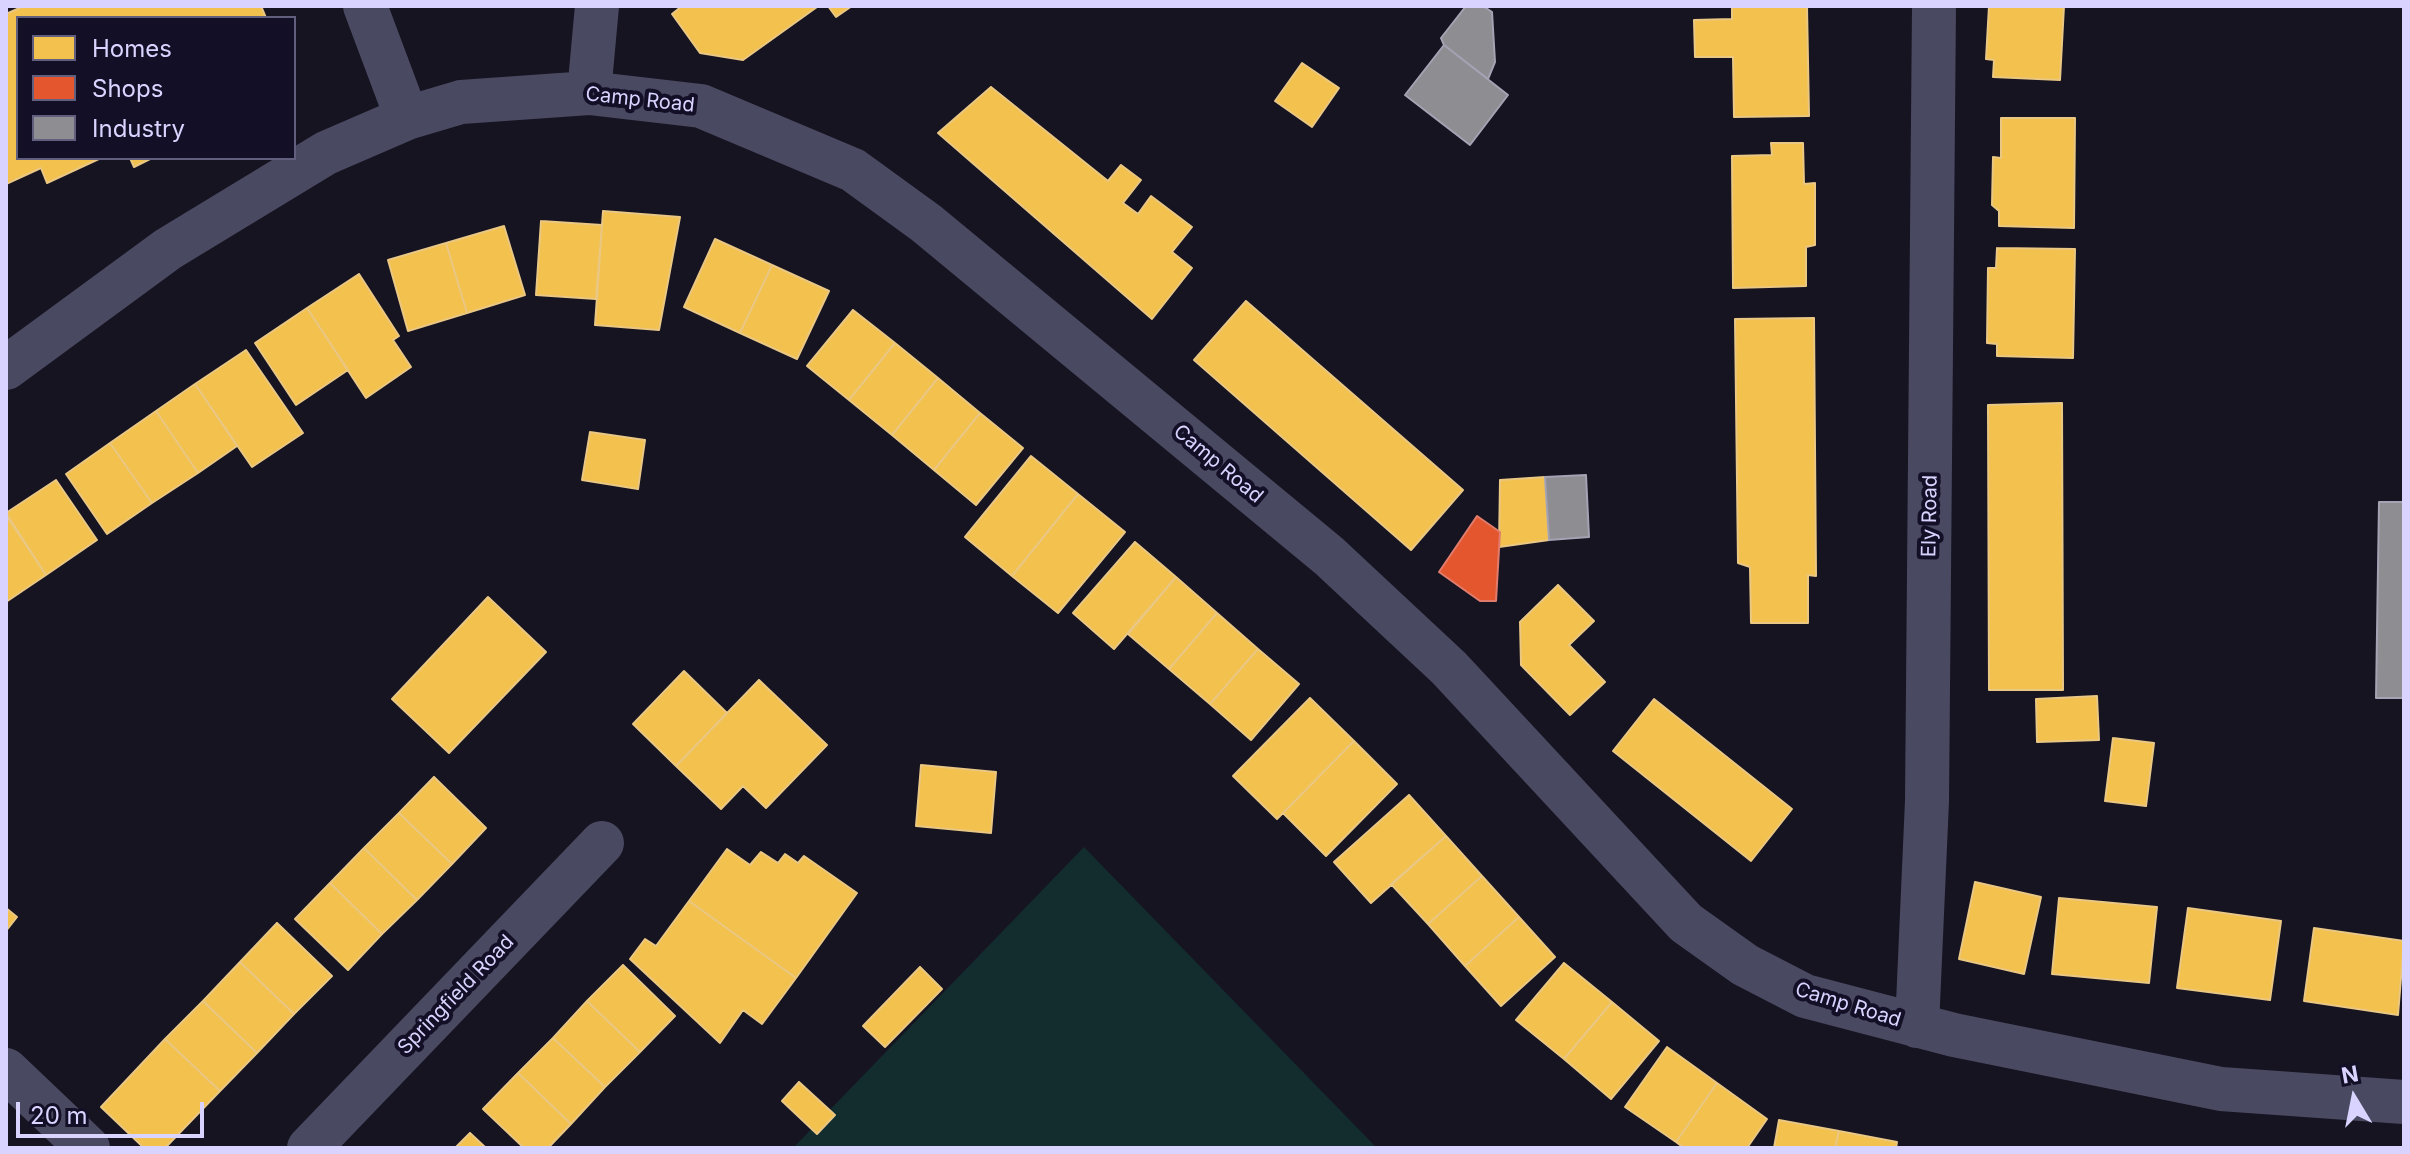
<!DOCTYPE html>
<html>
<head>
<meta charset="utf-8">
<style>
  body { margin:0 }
  #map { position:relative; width:2410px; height:1154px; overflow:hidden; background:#161421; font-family:Inter,sans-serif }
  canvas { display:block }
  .frame { position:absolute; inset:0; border:8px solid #d9d4ff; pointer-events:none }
  .legend { position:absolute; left:16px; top:16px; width:280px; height:144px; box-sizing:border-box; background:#130f26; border:2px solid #625e7d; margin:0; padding:10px 14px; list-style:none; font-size:24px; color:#d9d4ff }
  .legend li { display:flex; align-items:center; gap:16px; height:40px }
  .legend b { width:40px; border:2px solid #625e7d }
  .north { position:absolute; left:2314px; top:1058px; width:80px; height:80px; -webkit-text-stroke:6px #130f26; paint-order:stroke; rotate:350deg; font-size:22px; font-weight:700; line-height:32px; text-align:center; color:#d9d4ff }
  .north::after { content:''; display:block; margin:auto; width:28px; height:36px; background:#d9d4ff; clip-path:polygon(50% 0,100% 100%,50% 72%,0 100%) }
  .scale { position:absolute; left:16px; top:1102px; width:188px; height:36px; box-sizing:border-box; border:4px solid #d9d4ff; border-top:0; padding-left:10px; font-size:24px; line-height:28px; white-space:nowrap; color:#d9d4ff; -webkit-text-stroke:6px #130f26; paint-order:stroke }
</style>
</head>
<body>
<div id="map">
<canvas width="2410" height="1154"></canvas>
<div class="frame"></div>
<ul class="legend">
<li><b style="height:22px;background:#f2c14e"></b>Homes</li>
<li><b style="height:22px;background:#e4572e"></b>Shops</li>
<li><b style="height:22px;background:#8d8d92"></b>Industry</li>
</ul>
<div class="north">N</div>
<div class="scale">20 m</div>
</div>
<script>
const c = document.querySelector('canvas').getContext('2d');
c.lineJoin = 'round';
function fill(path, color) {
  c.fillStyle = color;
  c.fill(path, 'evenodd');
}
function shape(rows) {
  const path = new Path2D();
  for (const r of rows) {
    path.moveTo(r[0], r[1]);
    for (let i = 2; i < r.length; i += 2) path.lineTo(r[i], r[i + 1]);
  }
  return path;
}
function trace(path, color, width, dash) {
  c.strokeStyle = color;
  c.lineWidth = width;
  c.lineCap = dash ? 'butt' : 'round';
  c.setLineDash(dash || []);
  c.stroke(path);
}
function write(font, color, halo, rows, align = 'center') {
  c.font = font + ' Inter,sans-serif';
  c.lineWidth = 8;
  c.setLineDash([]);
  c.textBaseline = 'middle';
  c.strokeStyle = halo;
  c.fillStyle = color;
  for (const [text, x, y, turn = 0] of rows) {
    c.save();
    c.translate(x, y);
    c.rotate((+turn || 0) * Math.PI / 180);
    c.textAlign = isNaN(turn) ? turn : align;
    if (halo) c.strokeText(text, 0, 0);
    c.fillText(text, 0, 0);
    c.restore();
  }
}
const green = shape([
  [1084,847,1377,1148,793,1148]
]);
const homes = shape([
  [24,6,261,6,266,18,18,18,18,158,101,158,47,183,41,168,6,184,6,14,24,6],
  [682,6,817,6,817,7,743,60,700,53,672,14,682,6],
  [828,6,852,6,836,17,828,6],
  [1732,6,1807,6,1809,116,1734,117,1733,57,1695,57,1694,20,1732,19,1732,6],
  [1989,6,2064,6,2060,80,1993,77,1994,60,1986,59,1989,6],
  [1302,63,1339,88,1312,127,1275,101,1302,63],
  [991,87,1108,181,1121,165,1141,180,1123,203,1138,214,1151,196,1192,227,1172,252,1192,268,1152,319,938,133,991,87],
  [2001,118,2075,118,2074,228,1999,226,1999,211,1992,205,1993,157,2001,158,2001,118],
  [1771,143,1803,143,1804,184,1815,183,1815,245,1806,247,1806,286,1733,288,1732,156,1772,155,1771,143],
  [130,158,152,158,134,167,130,158],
  [603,211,680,217,659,330,595,325,603,211],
  [541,221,602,225,596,299,536,295,541,221],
  [504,226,525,295,467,313,446,243,504,226],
  [715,239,772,265,740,333,684,307,715,239],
  [446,243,467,313,408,331,388,260,446,243],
  [1997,248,2075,249,2073,358,1997,356,1997,344,1987,343,1988,268,1996,268,1997,248],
  [772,265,829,291,797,359,740,333,772,265],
  [359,274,399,336,393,340,411,367,366,398,307,308,359,274],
  [1246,301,1463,490,1411,550,1194,360,1246,301],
  [307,308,348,370,296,405,255,343,307,308],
  [853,310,895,343,849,400,807,366,853,310],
  [1814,318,1816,576,1808,575,1808,623,1751,623,1750,567,1738,563,1735,319,1814,318],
  [895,343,938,378,892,435,849,400,895,343],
  [246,350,303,433,252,467,195,384,246,350],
  [938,378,980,413,934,470,892,435,938,378],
  [195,384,237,446,198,473,156,411,195,384],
  [2062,403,2063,690,1989,690,1988,405,2062,403],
  [156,411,198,473,152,503,110,443,156,411],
  [980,413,1023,448,976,505,934,470,980,413],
  [590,432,645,440,638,489,582,480,590,432],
  [110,443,152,503,107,534,66,474,110,443],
  [1031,456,1078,494,1012,576,965,537,1031,456],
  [1545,477,1549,540,1499,547,1500,480,1545,477],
  [56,480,97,540,46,575,6,513,56,480],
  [1078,494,1125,532,1058,613,1012,576,1078,494],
  [6,515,46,575,6,602,6,515],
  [1135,542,1176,577,1114,649,1073,613,1135,542],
  [1176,577,1217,613,1169,669,1128,634,1176,577],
  [1558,585,1594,621,1569,645,1605,682,1570,715,1521,665,1520,622,1558,585],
  [488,597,546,652,449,753,392,699,488,597],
  [1217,613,1258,649,1210,704,1169,669,1217,613],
  [1258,649,1299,684,1251,740,1210,704,1258,649],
  [684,671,727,713,676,766,633,724,684,671],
  [759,680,827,745,766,808,743,786,721,809,676,766,759,680],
  [2097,696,2099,740,2037,742,2036,699,2097,696],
  [1310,698,1354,741,1277,819,1233,776,1310,698],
  [1654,699,1792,809,1751,861,1613,751,1654,699],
  [2113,738,2154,743,2146,806,2105,801,2113,738],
  [1354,741,1397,784,1326,856,1283,813,1354,741],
  [921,765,996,772,991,833,916,826,921,765],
  [434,777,486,828,452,864,399,813,434,777],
  [1409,795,1446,836,1371,903,1334,862,1409,795],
  [399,813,452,864,417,900,364,848,399,813],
  [1446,836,1482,876,1428,924,1391,884,1446,836],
  [364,848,417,900,382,934,330,883,364,848],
  [727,849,750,865,761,852,778,863,785,854,798,863,804,856,857,893,796,978,689,901,727,849],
  [1482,876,1519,917,1465,966,1428,924,1482,876],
  [1975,882,2041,897,2024,974,1959,959,1975,882],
  [330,883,382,934,348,970,295,919,330,883],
  [2059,898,2157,907,2149,983,2052,974,2059,898],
  [689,901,796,978,762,1024,743,1010,720,1043,630,959,645,939,656,946,689,901],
  [6,908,17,917,6,931,6,908],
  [2188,908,2281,921,2270,1000,2177,988,2188,908],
  [1519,917,1555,957,1501,1006,1465,966,1519,917],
  [277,923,332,976,294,1014,240,962,277,923],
  [2314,928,2404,941,2398,1015,2304,1001,2314,928],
  [240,962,294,1014,257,1053,203,1001,240,962],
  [1564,963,1612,1002,1564,1059,1516,1020,1564,963],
  [623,965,675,1016,640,1052,587,1001,623,965],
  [920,967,942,989,885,1047,863,1026,920,967],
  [203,1001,257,1053,220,1091,165,1039,203,1001],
  [587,1001,640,1052,605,1087,553,1038,587,1001],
  [1612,1002,1659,1041,1611,1099,1564,1059,1612,1002],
  [553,1038,605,1087,571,1124,518,1073,553,1038],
  [165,1039,220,1091,165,1148,144,1148,101,1107,165,1039],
  [1667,1047,1717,1083,1676,1142,1625,1107,1667,1047],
  [518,1073,571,1124,548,1148,524,1148,483,1109,518,1073],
  [799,1082,835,1115,817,1134,782,1101,799,1082],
  [1717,1083,1767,1119,1747,1148,1684,1148,1676,1142,1717,1083],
  [1779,1120,1839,1131,1835,1148,1774,1148,1779,1120],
  [1839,1131,1897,1142,1896,1148,1835,1148,1839,1131],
  [470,1133,486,1148,455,1148,470,1133]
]);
const shops = shape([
  [1477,516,1500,532,1496,601,1480,601,1439,572,1477,516]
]);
const industry = shape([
  [1466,6,1483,6,1492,12,1495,62,1488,79,1444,45,1441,38,1466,6],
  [1444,45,1508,95,1470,145,1405,95,1444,45],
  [1586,475,1589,537,1549,540,1545,477,1586,475],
  [2379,502,2404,502,2404,698,2376,698,2379,502]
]);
const minor = shape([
  [365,6,407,118],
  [589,93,597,6],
  [6,368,168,249,326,153,407,118,461,102,589,93,701,106,853,170,926,223,1329,556,1449,668,1686,923,1745,965,1805,996,1954,1035,2221,1089,2404,1102],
  [1917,1026,1927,801,1934,6],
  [6,1070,88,1148],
  [309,1148,602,843]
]);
const streetNames = [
  ["Camp Road",640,100,6],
  ["Camp Road",1218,464,40],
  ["Ely Road",1930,516,-89],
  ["Springfield Road",456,995,-46],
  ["Camp Road",1848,1005,17]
];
fill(green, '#132c2d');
fill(homes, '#f2c14e');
trace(homes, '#eac783', 2);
fill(shops, '#e4572e');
trace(shops, '#e17c6d', 2);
fill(industry, '#8d8d92');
trace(industry, '#a4a2b3', 2);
trace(minor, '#4a4962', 44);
write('20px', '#d9d4ff', '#130f26', streetNames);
</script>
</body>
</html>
